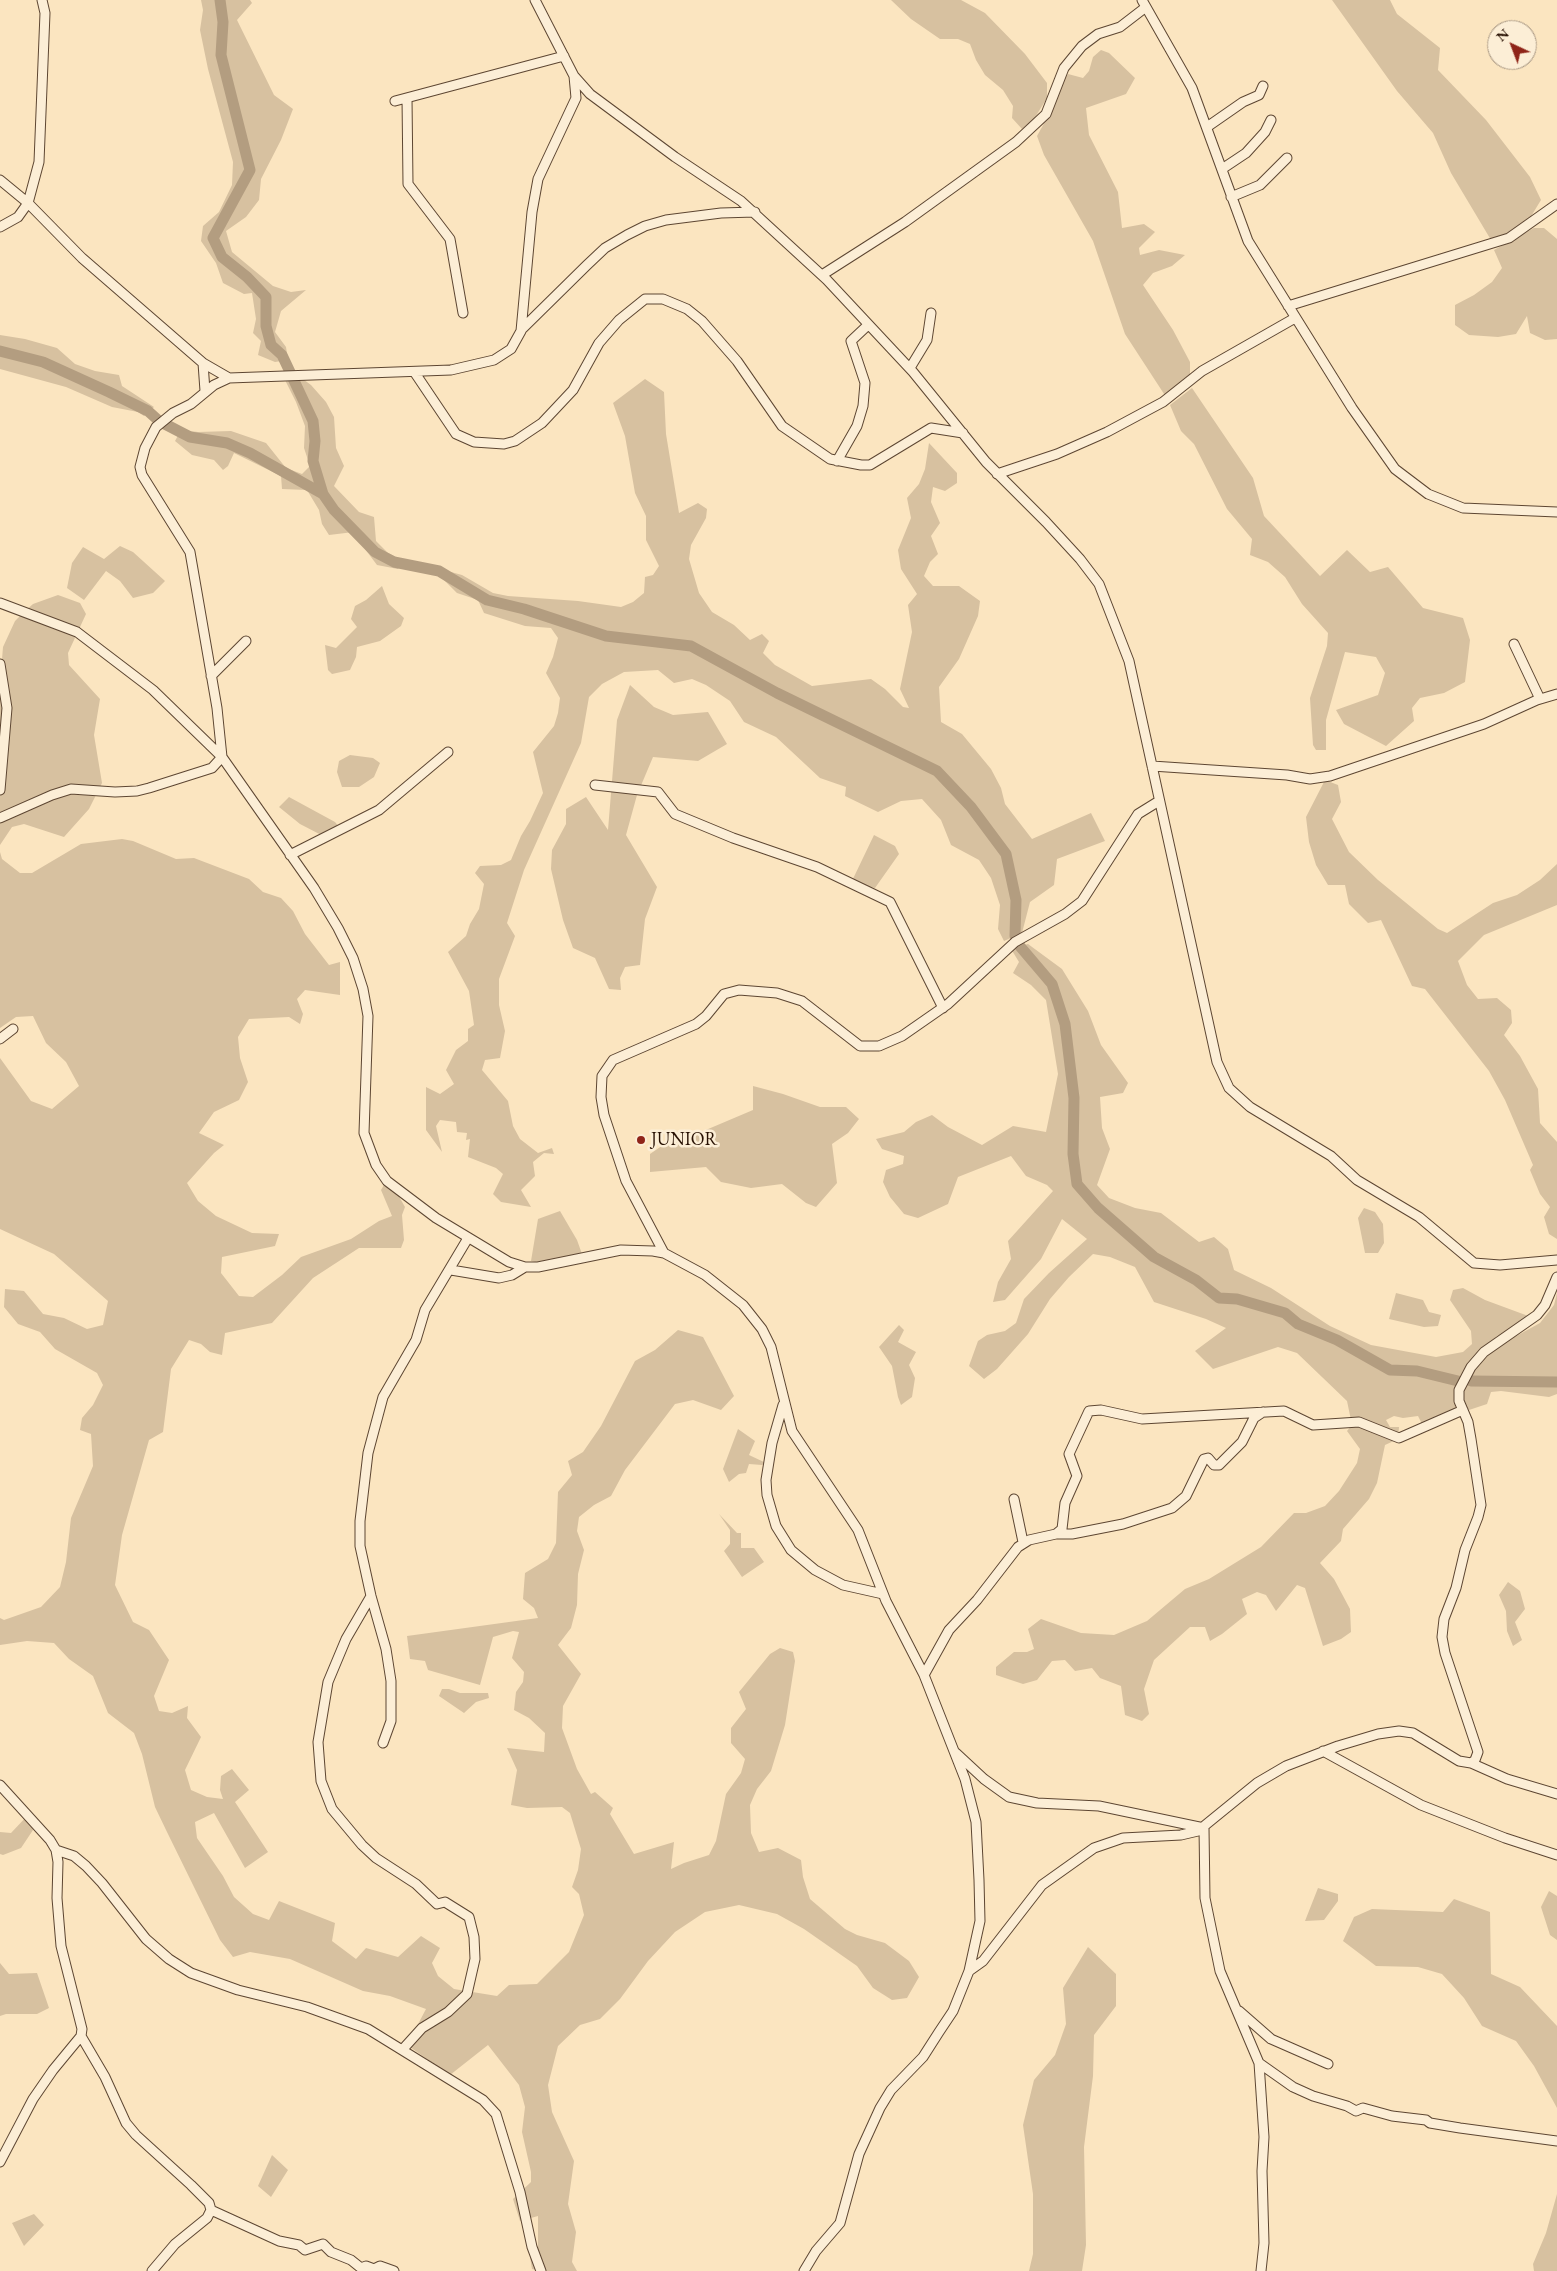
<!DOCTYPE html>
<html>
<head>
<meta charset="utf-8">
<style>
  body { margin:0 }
  #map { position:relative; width:1557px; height:2271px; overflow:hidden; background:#fbe5c0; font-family:"EB Garamond",serif }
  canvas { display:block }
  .north { position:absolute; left:1487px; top:20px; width:50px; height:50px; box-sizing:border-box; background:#fceed6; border:1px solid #a79682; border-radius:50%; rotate:317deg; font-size:14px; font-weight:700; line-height:20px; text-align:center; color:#281103 }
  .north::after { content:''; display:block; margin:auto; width:18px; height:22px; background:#8f2418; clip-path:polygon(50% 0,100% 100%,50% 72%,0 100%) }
</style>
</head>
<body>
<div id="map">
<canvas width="1557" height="2271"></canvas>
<div class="north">N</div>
</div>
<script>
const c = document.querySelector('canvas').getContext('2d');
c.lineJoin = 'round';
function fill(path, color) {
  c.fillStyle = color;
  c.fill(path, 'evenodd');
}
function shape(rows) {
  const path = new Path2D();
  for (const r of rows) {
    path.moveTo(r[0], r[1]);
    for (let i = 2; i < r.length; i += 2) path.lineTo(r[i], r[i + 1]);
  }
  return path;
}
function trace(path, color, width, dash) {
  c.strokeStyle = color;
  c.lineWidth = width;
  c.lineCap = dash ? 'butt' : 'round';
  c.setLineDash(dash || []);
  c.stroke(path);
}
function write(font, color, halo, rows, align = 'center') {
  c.font = font + ' "EB Garamond",serif';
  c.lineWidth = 5;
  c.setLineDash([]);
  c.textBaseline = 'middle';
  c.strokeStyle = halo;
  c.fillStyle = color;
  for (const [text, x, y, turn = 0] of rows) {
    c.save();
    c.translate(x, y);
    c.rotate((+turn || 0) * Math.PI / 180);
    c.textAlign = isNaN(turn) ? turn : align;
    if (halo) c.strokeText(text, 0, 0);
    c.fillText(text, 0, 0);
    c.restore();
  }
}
const green = shape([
  [201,0,250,0,252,3,237,20,274,95,293,109,281,140,261,179,259,200,246,217,226,231,232,252,273,286,291,292,306,290,281,311,275,332,286,347,288,360,275,362,258,355,261,341,253,333,256,319,252,293,244,294,223,283,216,263,201,241,203,226,219,212,232,185,233,162,208,69,200,30,203,10],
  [891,0,961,0,985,13,1025,54,1047,83,1047,98,1034,119,1022,129,1012,118,1013,106,1003,90,985,75,976,60,970,44,958,39,940,39,911,19],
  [1332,0,1390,0,1397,14,1440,48,1438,70,1486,120,1530,177,1541,200,1530,218,1513,231,1491,240,1451,173,1433,133,1397,91],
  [1101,50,1109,53,1135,78,1126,94,1086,108,1089,135,1118,192,1122,228,1144,224,1155,232,1139,248,1140,255,1159,250,1185,255,1172,266,1153,273,1143,285,1173,330,1190,362,1190,378,1166,397,1125,334,1093,241,1044,155,1037,136,1052,109,1062,82,1068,74,1083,78,1089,71,1093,57],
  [1534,228,1544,228,1557,239,1557,339,1545,340,1530,333,1527,316,1516,334,1498,337,1469,335,1455,325,1455,305,1474,295,1492,282,1502,268,1494,250],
  [0,335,25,339,57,348,75,364,95,371,119,375,122,386,154,407,144,416,138,412,112,407,66,387,0,369],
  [282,374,296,374,311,385,326,402,334,417,336,448,344,466,334,486,359,512,374,517,376,541,388,553,405,561,398,569,377,565,365,549,362,531,329,535,322,524,319,510,307,490,282,489,281,476,234,453,228,466,223,470,214,460,192,455,175,441,181,430,198,432,231,431,266,443,286,468,302,474,310,466,304,448,305,426,296,402],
  [645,379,664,392,666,434,679,513,698,503,707,509,706,518,691,545,689,559,699,593,712,612,734,625,750,640,762,634,769,641,763,653,775,665,812,686,871,679,885,689,903,707,909,708,900,689,912,632,908,605,917,594,901,569,898,550,911,518,907,498,919,484,925,469,929,443,957,473,957,483,945,491,933,487,931,502,940,523,931,536,938,554,930,562,924,576,933,586,959,586,980,601,978,616,959,659,939,687,941,722,962,734,991,769,1001,788,1005,804,1032,839,1091,813,1105,841,1057,859,1054,885,1030,902,1022,933,1004,941,998,929,1000,905,991,878,979,860,951,845,941,820,922,799,901,801,878,812,845,796,846,787,820,778,776,737,744,722,730,701,706,685,692,679,674,683,658,670,624,672,602,684,589,697,581,743,524,870,507,923,515,936,499,979,499,1005,505,1031,500,1058,485,1060,482,1070,508,1101,513,1126,520,1139,538,1153,552,1148,554,1154,544,1153,533,1162,535,1176,521,1190,531,1207,501,1202,493,1194,503,1174,496,1168,468,1157,470,1139,466,1140,467,1133,457,1132,456,1122,440,1120,436,1126,442,1152,426,1130,426,1087,440,1094,454,1084,446,1070,456,1050,468,1041,468,1029,474,1025,469,991,448,952,466,936,470,924,479,909,484,884,475,873,480,866,501,865,511,860,521,836,530,821,543,793,533,752,554,726,558,713,560,698,546,673,553,657,558,638,551,628,525,626,484,613,478,600,457,593,442,578,451,572,462,575,493,593,508,596,578,601,621,607,633,602,644,593,645,577,653,575,659,566,646,540,646,516,635,493,625,436,613,403],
  [1192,388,1253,478,1264,516,1320,576,1347,550,1370,572,1388,567,1423,608,1463,618,1470,640,1465,682,1444,693,1420,698,1412,708,1414,721,1386,746,1344,724,1336,710,1378,695,1385,673,1376,657,1345,652,1326,720,1326,750,1316,750,1313,745,1310,698,1327,646,1328,633,1302,604,1285,577,1268,562,1250,555,1252,539,1227,509,1194,444,1181,431,1170,405],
  [120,546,133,552,165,581,153,593,133,598,120,581,106,571,84,600,67,588,72,563,83,547,104,559],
  [382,586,389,604,404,618,401,626,380,641,357,647,356,657,350,670,332,674,328,670,325,645,336,648,357,627,351,619,355,606,366,600],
  [58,595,80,603,86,614,68,653,69,665,100,699,94,735,102,783,89,809,64,837,24,824,12,827,0,845,0,684,3,647,15,621,24,612,33,604],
  [630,685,654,707,673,715,708,712,727,744,698,761,653,757,637,795,626,835,657,887,645,919,640,965,625,967,620,978,621,990,609,989,595,958,573,948,563,920,551,869,552,850,566,824,566,809,586,797,608,830,617,720],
  [350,755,373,758,380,763,374,777,359,787,342,787,337,772,339,761],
  [1325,780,1338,785,1341,802,1332,819,1349,852,1378,880,1438,929,1447,933,1493,903,1517,895,1540,880,1557,864,1557,905,1484,935,1458,961,1467,985,1478,999,1497,998,1511,1010,1512,1023,1504,1035,1520,1056,1538,1089,1540,1123,1557,1142,1557,1239,1549,1234,1544,1217,1550,1207,1540,1194,1530,1170,1533,1165,1505,1100,1489,1071,1425,989,1412,986,1381,920,1368,923,1349,904,1345,885,1328,885,1316,865,1309,842,1306,817],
  [289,797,335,822,341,829,329,839,300,824,279,807],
  [874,835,895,846,899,854,875,888,851,883],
  [122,839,133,841,176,859,194,858,249,879,263,892,281,898,293,911,305,934,329,965,340,962,340,995,305,990,297,999,303,1014,300,1024,289,1017,249,1019,238,1037,240,1058,248,1082,239,1100,214,1112,199,1133,224,1145,214,1153,187,1183,198,1201,216,1216,252,1233,279,1234,275,1246,222,1257,221,1273,239,1296,253,1297,282,1275,301,1257,351,1239,379,1221,392,1216,381,1190,384,1185,397,1193,405,1207,402,1215,404,1240,401,1248,359,1248,313,1278,272,1323,225,1333,222,1355,210,1352,201,1344,189,1340,171,1369,163,1432,149,1440,122,1535,115,1585,133,1622,149,1630,169,1660,154,1696,159,1711,172,1713,188,1706,187,1718,201,1737,185,1770,191,1790,207,1797,223,1799,220,1790,221,1776,232,1769,249,1790,235,1802,268,1852,245,1868,214,1813,195,1822,197,1838,223,1876,234,1897,253,1914,269,1920,279,1901,335,1923,332,1941,356,1959,366,1948,398,1957,421,1936,440,1948,432,1963,438,1976,454,1989,497,1996,509,1985,537,1984,569,1952,584,1915,579,1894,572,1887,578,1870,581,1849,570,1813,562,1807,527,1808,511,1805,517,1770,507,1748,544,1752,545,1733,529,1718,514,1710,516,1692,523,1682,524,1672,512,1658,519,1632,513,1631,493,1637,480,1685,428,1670,425,1661,410,1659,407,1636,538,1618,534,1608,523,1599,525,1573,548,1559,556,1543,558,1492,572,1475,568,1461,583,1452,601,1426,635,1361,655,1350,678,1330,703,1337,734,1396,721,1410,693,1400,675,1404,625,1470,611,1496,594,1505,579,1517,577,1531,584,1550,578,1574,577,1605,571,1628,558,1645,581,1674,563,1706,562,1728,577,1769,591,1794,595,1792,613,1808,610,1814,634,1854,674,1842,671,1869,684,1863,709,1855,716,1841,726,1794,741,1773,745,1759,731,1743,731,1728,746,1709,739,1692,770,1654,780,1648,793,1652,795,1661,785,1725,771,1771,757,1789,750,1805,751,1833,759,1852,778,1848,801,1860,803,1877,810,1899,845,1929,857,1935,885,1943,909,1961,919,1977,907,1998,892,2000,873,1988,857,1966,804,1929,777,1914,739,1905,705,1912,675,1932,648,1961,620,1999,600,2019,580,2025,558,2046,548,2085,552,2112,574,2161,568,2204,576,2232,572,2262,577,2271,541,2271,532,2269,530,2257,538,2247,538,2216,520,2221,513,2199,531,2182,531,2172,522,2132,525,2107,519,2085,488,2045,450,2075,407,2045,426,2009,390,1996,363,1991,290,1959,250,1952,233,1957,220,1940,167,1832,155,1807,142,1754,134,1733,108,1713,93,1676,69,1659,54,1643,27,1641,0,1645,0,1618,4,1620,41,1607,60,1587,66,1562,71,1518,93,1466,91,1434,80,1430,82,1418,93,1405,103,1385,97,1373,55,1349,40,1332,18,1324,4,1307,5,1289,24,1291,43,1314,64,1318,87,1329,103,1325,108,1301,54,1254,0,1229,0,1058,31,1101,52,1109,79,1086,66,1062,46,1043,33,1016,16,1017,0,1028,0,852,2,859,20,873,32,873,81,844],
  [1028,944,1062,969,1088,1011,1101,1045,1128,1083,1123,1093,1100,1097,1102,1128,1110,1149,1097,1185,1109,1198,1135,1208,1161,1213,1199,1242,1214,1237,1228,1249,1234,1270,1271,1288,1330,1326,1371,1345,1436,1357,1463,1352,1472,1344,1471,1331,1450,1300,1453,1290,1463,1288,1485,1300,1531,1317,1510,1332,1497,1336,1472,1359,1454,1390,1456,1403,1454,1412,1422,1424,1418,1416,1403,1418,1394,1416,1386,1420,1390,1427,1399,1427,1398,1439,1385,1445,1377,1483,1369,1499,1343,1529,1341,1541,1320,1563,1334,1579,1350,1609,1351,1632,1341,1639,1323,1646,1305,1588,1297,1585,1276,1611,1266,1595,1257,1592,1242,1599,1247,1614,1222,1634,1210,1641,1205,1627,1190,1627,1154,1660,1144,1689,1149,1714,1142,1721,1125,1715,1121,1686,1100,1678,1092,1668,1075,1671,1065,1660,1052,1661,1037,1680,1023,1684,996,1675,996,1667,1014,1652,1027,1652,1034,1649,1028,1629,1041,1619,1081,1633,1114,1635,1147,1621,1185,1589,1209,1579,1261,1547,1294,1513,1306,1513,1325,1506,1339,1491,1357,1463,1360,1449,1347,1431,1352,1425,1347,1401,1297,1353,1278,1347,1213,1369,1195,1351,1226,1328,1206,1319,1154,1302,1135,1267,1110,1257,1093,1254,1069,1277,1050,1299,1028,1334,997,1369,984,1379,969,1366,978,1341,987,1335,1005,1331,1016,1323,1024,1299,1049,1273,1087,1239,1062,1219,1041,1259,1005,1300,993,1302,998,1282,1011,1259,1008,1241,1053,1191,1047,1185,1026,1176,1011,1156,958,1177,948,1204,918,1218,904,1214,890,1197,883,1182,886,1170,903,1164,904,1156,882,1149,876,1139,904,1132,916,1122,932,1115,948,1127,982,1145,1013,1126,1046,1132,1058,1074,1046,1000,1031,985,1013,973,1019,962,1011,949],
  [753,1086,783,1094,820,1107,846,1107,859,1119,848,1133,832,1144,837,1183,816,1207,806,1203,782,1184,751,1188,721,1182,706,1167,650,1172,650,1154,669,1141,694,1135,753,1110],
  [1364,1208,1375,1212,1383,1224,1384,1243,1378,1253,1365,1253,1358,1218],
  [560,1211,577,1240,582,1254,543,1264,531,1261,538,1219],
  [1396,1293,1423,1300,1429,1312,1441,1315,1438,1326,1424,1327,1389,1319],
  [1557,1293,1557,1394,1549,1397,1501,1391,1491,1392,1487,1404,1469,1410,1462,1398,1464,1385,1469,1375,1489,1351,1540,1323,1554,1305],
  [899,1325,904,1330,898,1342,916,1352,909,1365,915,1378,912,1397,901,1405,898,1397,892,1366,879,1347],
  [738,1429,755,1441,749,1455,766,1463,762,1465,749,1464,746,1473,739,1474,729,1482,723,1469],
  [719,1514,737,1533,741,1533,741,1548,754,1548,764,1562,742,1577,724,1551,730,1544,730,1530],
  [1508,1582,1520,1591,1525,1609,1515,1622,1522,1640,1513,1646,1507,1631,1506,1611,1499,1595],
  [442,1689,449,1689,460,1693,488,1693,489,1698,476,1702,464,1713,439,1696],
  [28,1815,33,1830,21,1848,3,1855,0,1854,0,1832,11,1833],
  [1318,1888,1338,1894,1338,1901,1324,1920,1305,1921],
  [1549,1891,1557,1896,1557,1940,1550,1935,1541,1907],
  [1454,1899,1490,1912,1491,1974,1520,1987,1557,2026,1557,2108,1534,2066,1516,2041,1482,2026,1464,1998,1442,1974,1418,1967,1376,1966,1343,1941,1354,1917,1372,1909,1443,1912],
  [1088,1947,1116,1974,1116,2006,1094,2035,1093,2076,1084,2147,1086,2245,1082,2271,1029,2271,1033,2254,1033,2194,1023,2125,1034,2080,1055,2055,1066,2024,1063,1988],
  [0,1963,9,1974,37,1973,49,2008,37,2014,6,2014,0,2016],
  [272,2155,288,2170,271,2197,258,2186],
  [1557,2194,1557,2271,1534,2271,1533,2264,1546,2233],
  [34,2214,44,2225,24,2246,12,2223]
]);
const river = shape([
  [220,0,223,22,221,55,250,170,213,238,222,257,247,277,266,297,266,326,271,345,282,355,313,421,315,441,313,461,323,494,334,510,375,552,394,562,439,571,487,600,524,609,606,636,691,646,777,693,937,771,971,807,1006,854,1016,900,1015,936],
  [0,351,43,362,109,392,148,411,159,421,190,437,227,443,250,453,323,494],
  [1018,944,1052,984,1065,1024,1074,1098,1073,1154,1077,1184,1098,1208,1154,1257,1196,1280,1219,1298,1237,1299,1285,1313,1298,1324,1337,1340,1390,1370,1417,1371,1458,1381],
  [1471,1381,1557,1382]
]);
const minor = shape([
  [535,0,574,76,590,94,675,157,741,201,827,280,913,372,986,462,1046,522,1080,559,1099,584,1129,661,1217,1062,1229,1088,1250,1107,1331,1156,1357,1180,1419,1217,1474,1263,1500,1265,1557,1260],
  [1142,0,1192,88,1248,241,1352,408,1395,469,1428,494,1463,508,1557,512],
  [574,76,576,98,538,179,532,212,521,331,511,349,494,360,451,370,229,378,214,385,191,404,173,413,156,427,145,448,140,467,142,475,190,552,217,708,222,757,314,888,338,928,353,958,363,989,368,1016,364,1133,376,1165,387,1181,436,1218,509,1262,525,1267,538,1267,621,1250,653,1251,664,1253,705,1275,743,1305,762,1329,771,1347,792,1431,858,1530,886,1601,924,1675,965,1779,976,1822,979,1880,980,1921,969,1971,953,2011,939,2032,923,2057,891,2090,880,2108,859,2154,840,2223,816,2251,804,2271],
  [407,98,408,184,450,239,463,313],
  [395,101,564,56],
  [1207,127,1243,102,1259,95,1263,86],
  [1222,169,1246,153,1265,132,1271,120],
  [0,180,28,203,82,258,203,363,229,378],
  [1231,197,1260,185,1287,158],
  [0,227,18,217,28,203,39,162,45,13,42,0],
  [822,275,905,222,1016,142,1046,114,1064,68,1082,46,1098,34,1120,27,1146,7],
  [1288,306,1509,238,1557,204],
  [522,329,587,265,605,248,627,235,645,226,666,220,721,213,755,212],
  [203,363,205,391],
  [910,368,927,340,931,313],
  [415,373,456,434,474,442,504,444,515,441,542,423,558,406,573,390,599,343,619,320,645,299,663,299,687,309,702,321,737,361,782,426,830,459,861,465,870,465,931,428,963,433],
  [837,461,857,426,863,406,865,383,851,341,868,325],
  [997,474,1057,454,1107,432,1163,402,1202,371,1295,318],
  [0,603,77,632,153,690,222,757,212,768,149,788,137,791,115,792,71,789,52,795,0,818],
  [1514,644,1540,699],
  [0,664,7,708,0,790],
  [211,676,246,641],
  [1152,766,1287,775,1310,779,1330,776,1484,724,1537,700,1557,694],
  [595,785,658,792,675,814,733,838,817,867,890,902,943,1008],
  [290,855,379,810,448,752],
  [0,1039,13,1029],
  [664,1253,626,1181,604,1115,601,1097,602,1076,613,1060,696,1024,706,1016,724,994,739,990,777,993,802,1001,860,1046,879,1046,902,1036,948,1004,1015,942,1065,914,1082,901,1138,814,1159,801],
  [451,1270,499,1278,512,1275,525,1267],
  [783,1405,772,1443,766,1480,767,1495,776,1526,791,1550,815,1570,843,1585,883,1594],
  [1014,1499,1023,1542],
  [1056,1534,1072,1534,1123,1524,1172,1508,1186,1496,1204,1459,1208,1458,1214,1465,1219,1465,1242,1442,1254,1418,1263,1412],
  [371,1596,346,1639,328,1682,318,1742,321,1781,332,1809,362,1845,376,1858,416,1884,437,1904,445,1902,469,1917,474,1937,475,1959,467,1994,448,2012,422,2028,403,2049],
  [924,1675,949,1630,977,1600,1018,1547,1029,1540,1056,1534,1062,1529,1065,1503,1077,1476,1069,1454,1089,1411,1101,1410,1142,1419,1284,1411,1313,1425,1359,1422,1399,1438,1463,1410],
  [383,1743,391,1721,391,1681,386,1649,371,1596,360,1546,360,1521,368,1453,383,1397,416,1340,425,1310,468,1238],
  [1323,1751,1421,1805,1505,1838,1557,1855],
  [956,1753,984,1779,1009,1797,1037,1803,1099,1806,1204,1828,1205,1898,1220,1971,1259,2063,1264,2137,1262,2171,1264,2243,1261,2271],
  [1471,1763,1507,1779,1557,1794],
  [0,1785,50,1840,56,1850,58,1862,57,1898,61,1946,82,2029,81,2036,53,2070,33,2099,0,2162],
  [56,1850,74,1856,86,1866,102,1883,146,1939,169,1959,191,1973,238,1990,307,2007,368,2029,483,2100,496,2114,520,2192,532,2247,541,2271],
  [969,1971,983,1961,1042,1885,1094,1848,1123,1838,1181,1835,1198,1831,1257,1783,1286,1766,1338,1746,1378,1734,1399,1731,1413,1733,1459,1761,1471,1763,1475,1760,1478,1752,1445,1653,1442,1637,1444,1619,1456,1588,1465,1550,1478,1517,1481,1505,1471,1439,1468,1422,1459,1401,1459,1390,1471,1367,1484,1352,1537,1315,1545,1305,1557,1277],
  [1239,2011,1271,2039,1328,2064],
  [81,2036,105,2077,126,2123,136,2135,191,2185,209,2203,211,2210,207,2218,175,2244,152,2271],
  [1259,2063,1293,2087,1313,2096,1347,2106,1356,2111,1363,2108,1392,2116,1426,2120,1430,2123,1460,2128,1557,2141],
  [211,2210,279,2241,299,2245,305,2250,323,2244,331,2252,351,2260,361,2268,366,2266,374,2269,380,2266,394,2271]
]);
const markers = [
  [641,1140,5,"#8f2418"]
];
const poiNames = [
  ["JUNIOR",651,1140]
];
fill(green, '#d7c1a0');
trace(river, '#b39d80', 11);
trace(minor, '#5d4632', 11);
trace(minor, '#fceed6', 9);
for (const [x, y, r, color] of markers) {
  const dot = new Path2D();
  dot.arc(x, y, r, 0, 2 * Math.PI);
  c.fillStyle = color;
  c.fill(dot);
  trace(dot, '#fceed6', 2);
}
write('18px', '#281103', '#fceed6', poiNames, 'left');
</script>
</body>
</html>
